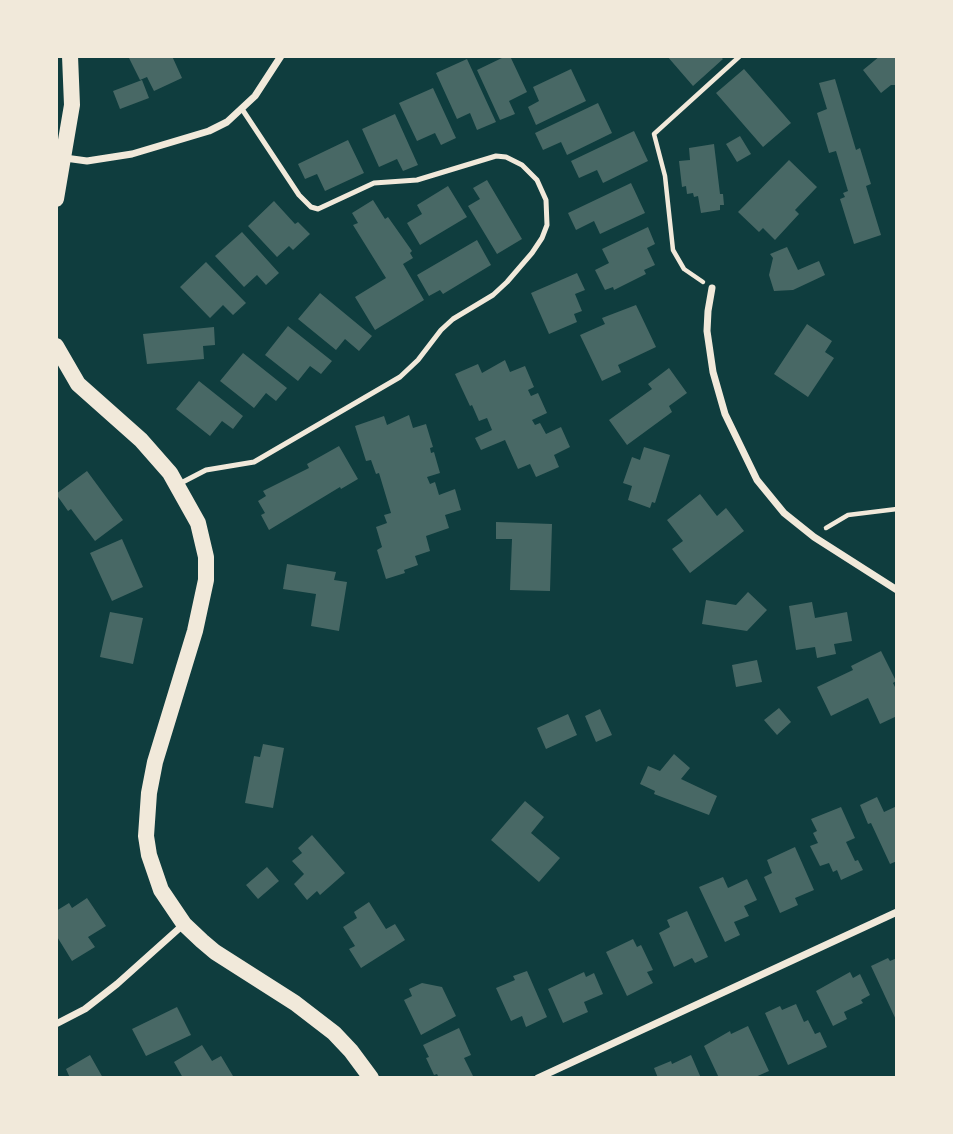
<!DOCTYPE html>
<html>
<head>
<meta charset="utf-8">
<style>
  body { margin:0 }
  #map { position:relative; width:953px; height:1134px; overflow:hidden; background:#0f3d3e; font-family:Barlow,sans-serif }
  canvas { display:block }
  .frame { position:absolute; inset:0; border:58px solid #f1e9da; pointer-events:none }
</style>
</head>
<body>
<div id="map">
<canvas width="953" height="1134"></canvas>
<div class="frame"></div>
</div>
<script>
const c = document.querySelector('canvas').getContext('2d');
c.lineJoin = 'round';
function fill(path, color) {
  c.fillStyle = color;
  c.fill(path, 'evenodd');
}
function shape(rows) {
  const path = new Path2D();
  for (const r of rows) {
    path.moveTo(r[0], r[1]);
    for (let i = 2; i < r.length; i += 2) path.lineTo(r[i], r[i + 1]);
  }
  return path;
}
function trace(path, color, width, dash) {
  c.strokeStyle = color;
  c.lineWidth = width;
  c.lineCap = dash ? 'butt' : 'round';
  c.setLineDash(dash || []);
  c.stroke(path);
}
const building = shape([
  [128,56,172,56,182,78,154,91,147,77,140,80],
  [506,56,510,56,527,92,509,101,515,114,500,120,477,70],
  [667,56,720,56,723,59,693,86],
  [880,56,897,56,897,85,891,85,881,93,863,70],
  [467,59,496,122,477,130,470,113,457,119,436,73],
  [571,69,586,101,536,125,528,107,539,101,533,87],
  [744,69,791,123,763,147,716,93],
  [835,79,856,150,860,148,871,184,866,186,881,235,854,244,840,199,845,197,843,193,848,191,836,151,829,153,817,113,827,109,819,83],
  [142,80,149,98,120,109,113,91],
  [433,88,456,138,441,145,435,133,417,141,399,103],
  [598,103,612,133,567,155,561,142,543,150,535,133],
  [395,114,418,165,403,171,397,159,379,167,362,129],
  [634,131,648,161,603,183,597,170,579,178,571,161],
  [740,136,751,154,737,162,726,144],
  [348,140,364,173,325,191,317,174,305,179,298,164],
  [714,144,720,194,723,194,724,205,720,205,720,210,701,213,698,196,694,197,693,193,687,194,686,186,682,187,679,161,690,160,689,148],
  [789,160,817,187,795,210,799,214,775,240,763,228,759,232,738,212],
  [487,180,522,239,497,254,468,206,480,199,473,188],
  [631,183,645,213,600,234,594,221,576,230,568,213],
  [448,186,467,217,420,245,407,223,422,214,417,205],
  [373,200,385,219,388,217,412,251,410,253,413,258,403,264,424,300,375,330,355,297,386,278,353,225,358,223,352,213],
  [274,201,295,224,298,222,310,234,293,250,289,246,277,257,248,226],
  [648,227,655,244,647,248,655,265,644,270,646,274,614,290,613,287,605,290,595,270,609,263,602,249],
  [242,232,279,273,266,285,257,275,244,287,215,256],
  [477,240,491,265,443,294,440,290,429,296,417,275],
  [787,247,798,270,819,261,825,275,793,290,774,291,769,275,773,258,770,254],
  [206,262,246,303,233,315,223,305,210,318,180,287],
  [577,273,585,290,575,294,582,311,574,314,577,322,549,334,531,293],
  [320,293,372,336,359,351,345,339,336,350,298,319],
  [636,305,656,347,618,365,621,372,602,381,580,335,605,324,602,318],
  [807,324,832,341,825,352,834,358,808,397,774,374],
  [288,326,332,361,321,374,310,366,298,381,265,355],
  [214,327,215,345,203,346,204,359,147,364,143,334],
  [243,353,287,388,276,401,266,393,254,408,220,381],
  [505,360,510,372,525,366,534,387,528,390,531,396,538,393,547,413,532,420,535,425,540,423,546,434,561,427,570,447,554,455,559,467,536,477,530,464,518,469,505,440,481,450,475,438,492,430,487,418,479,421,472,405,470,406,455,374,478,364,482,373],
  [669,368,687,393,669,406,672,412,627,445,609,420,652,389,648,384],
  [199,381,243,416,233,429,222,421,210,436,176,409],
  [409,415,413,428,426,424,433,447,430,448,431,453,434,452,440,473,427,477,430,484,435,482,439,495,455,489,461,510,445,515,449,528,426,536,430,551,415,556,418,565,404,570,405,573,386,579,377,550,382,547,376,527,387,523,384,515,391,513,379,473,376,474,371,460,366,461,355,426,384,416,387,425],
  [339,446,358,479,341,489,340,487,269,530,261,515,265,513,258,501,266,496,263,491,309,468,307,464],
  [644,447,670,455,655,503,652,502,650,508,628,500,632,486,623,483,632,457,640,460],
  [87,471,123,520,95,541,71,509,68,511,56,494],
  [700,494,717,516,726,508,744,531,690,573,672,549,683,541,667,520],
  [496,522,552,524,550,591,510,590,512,539,496,539],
  [122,539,143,587,112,601,90,553],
  [287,564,336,572,334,580,347,582,339,631,311,626,316,594,283,589],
  [748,592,767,610,747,631,702,624,706,600,736,605],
  [812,602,815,618,847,612,852,641,834,644,836,654,817,658,815,647,796,650,789,606],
  [110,612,143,618,133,664,100,657],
  [881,651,896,681,893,683,897,691,897,716,880,724,868,698,831,716,817,687,853,670,851,666],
  [757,660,762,682,736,687,732,665],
  [779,708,791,722,777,735,764,720],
  [600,709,612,735,596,742,585,716],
  [568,714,577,735,546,749,537,728],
  [263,744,284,748,273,808,245,803,254,756,260,757],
  [674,754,690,768,681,779,717,796,709,815,654,794,655,791,640,784,648,766,660,771],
  [877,797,884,812,897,806,897,861,890,864,871,823,868,824,860,805],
  [525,801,544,817,531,833,560,858,539,882,491,840],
  [841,807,855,838,846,842,855,861,858,860,863,870,841,880,837,870,833,872,829,863,820,866,810,846,818,843,813,833,817,831,811,819],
  [312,835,345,873,320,895,317,891,307,900,294,884,304,874,292,861,302,853,298,848],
  [795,847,814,890,795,898,798,905,780,913,764,877,772,873,767,860],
  [267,867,279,881,258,899,246,885],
  [723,877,728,888,747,879,757,900,744,906,749,916,734,922,740,935,725,942,699,887],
  [87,898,106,926,88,937,95,947,72,961,56,935,56,911,69,903,72,908],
  [369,902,386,929,395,924,405,940,361,968,349,949,355,946,343,927,357,918,354,912],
  [687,911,708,957,695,963,692,958,674,967,659,933,670,927,667,920],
  [633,939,637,947,641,945,653,970,647,972,653,983,627,996,606,952],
  [888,958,890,961,897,958,897,1022,871,966],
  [527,971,547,1017,526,1027,522,1016,511,1021,496,988,515,980,513,976],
  [584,972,586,977,594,973,603,994,584,1002,588,1012,563,1023,548,989],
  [850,972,853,978,860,974,870,995,861,1000,863,1003,844,1012,847,1019,833,1026,816,991],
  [422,983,442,987,456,1016,421,1035,404,1000,412,996,409,989],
  [796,1004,804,1022,808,1020,815,1034,820,1032,827,1047,788,1065,765,1013,780,1006,782,1010],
  [177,1007,191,1035,146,1056,132,1029],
  [748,1026,769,1071,753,1078,719,1078,704,1046,730,1031,731,1034],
  [459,1028,471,1055,464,1058,473,1076,439,1078,437,1074,434,1075,426,1058,429,1057,423,1045],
  [202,1045,212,1061,221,1056,233,1076,229,1078,183,1078,174,1062],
  [90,1055,103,1078,70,1078,66,1069],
  [691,1055,701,1078,658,1078,654,1068,671,1061,672,1064]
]);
const path = shape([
  [703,282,684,269,673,250,665,176,654,134,740,56],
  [826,528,848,515,897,509]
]);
const service = shape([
  [179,484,206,470,254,462,400,377,418,360,441,330,453,319,493,295,507,282,532,253,542,238,547,225,546,200,537,180,522,165,506,157,496,156,417,180,374,183,318,209,311,207,299,195,242,109]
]);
const minor = shape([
  [65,158,87,161,132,154,209,131,227,122,255,96,281,56],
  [712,288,708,311,707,331,713,372,725,414,757,480,784,513,814,537,897,590],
  [56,1024,85,1009,117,984,184,924],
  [538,1078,897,912]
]);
const primary = shape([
  [56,199,72,105,70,56],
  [56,346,78,384,141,440,170,473,198,523,206,557,206,580,195,631,155,762,149,793,146,836,149,855,161,890,184,924,202,941,215,952,295,1003,334,1033,351,1051,371,1078]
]);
fill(building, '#486865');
trace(path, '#f1e9da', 4.5);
trace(service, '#f1e9da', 5);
trace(minor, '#f1e9da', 7);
trace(primary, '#f1e9da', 16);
</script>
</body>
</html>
